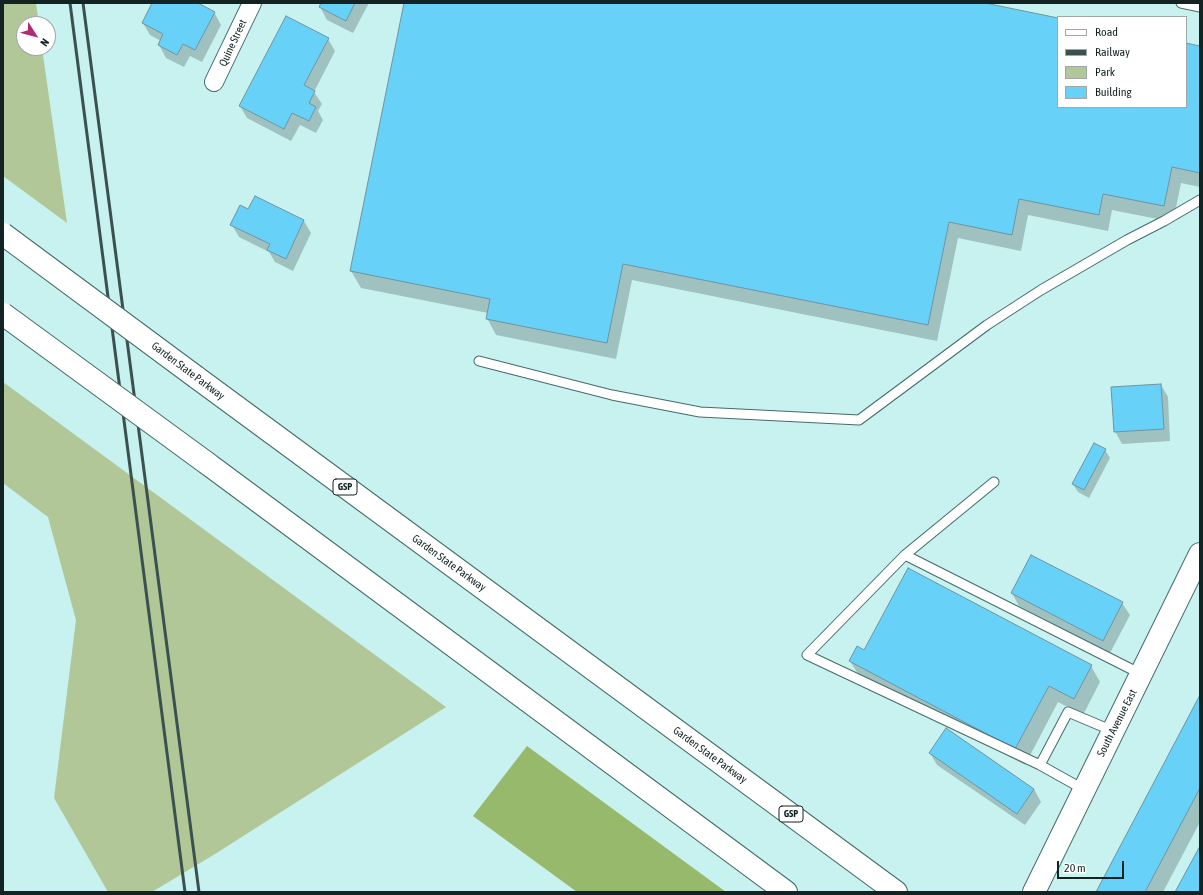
<!DOCTYPE html>
<html>
<head>
<meta charset="utf-8">
<style>
  body { margin:0 }
  #map { position:relative; width:1203px; height:895px; overflow:hidden; background:#c7f2ef; font-family:"Asap Condensed",sans-serif }
  canvas { display:block }
  .frame { position:absolute; inset:0; border:4px solid #132323; pointer-events:none }
  .legend { position:absolute; left:1057px; top:16px; width:130px; height:92px; box-sizing:border-box; background:#fff; border:1px solid #a1a7a7; margin:0; padding:5px 7px; list-style:none; font-size:12px; color:#132323 }
  .legend li { display:flex; align-items:center; gap:8px; height:20px }
  .legend b { width:20px; border:1px solid #a1a7a7 }
  .north { position:absolute; left:16px; top:16px; width:40px; height:40px; box-sizing:border-box; background:#fff; border:1px solid #a1a7a7; border-radius:50%; rotate:126deg; font-size:11px; font-weight:700; line-height:16px; text-align:center; color:#132323 }
  .north::after { content:''; display:block; margin:auto; width:14px; height:18px; background:#b12b71; clip-path:polygon(50% 0,100% 100%,50% 72%,0 100%) }
  .scale { position:absolute; left:1057px; top:861px; width:67px; height:18px; box-sizing:border-box; border:2px solid #132323; border-top:0; padding-left:5px; font-size:12px; line-height:14px; white-space:nowrap; color:#132323; -webkit-text-stroke:3px #fff; paint-order:stroke }
</style>
</head>
<body>
<div id="map">
<canvas width="1203" height="895"></canvas>
<div class="frame"></div>
<ul class="legend">
<li><b style="height:5px;background:#fff"></b>Road</li>
<li><b style="height:5px;background:#3b5150"></b>Railway</li>
<li><b style="height:11px;background:#b1c798"></b>Park</li>
<li><b style="height:11px;background:#67d1f8"></b>Building</li>
</ul>
<div class="north">N</div>
<div class="scale">20 m</div>
</div>
<script>
const c = document.querySelector('canvas').getContext('2d');
c.lineJoin = 'round';
function fill(path, color) {
  c.fillStyle = color;
  c.fill(path, 'evenodd');
}
function shape(rows) {
  const path = new Path2D();
  for (const r of rows) {
    path.moveTo(r[0], r[1]);
    for (let i = 2; i < r.length; i += 2) path.lineTo(r[i], r[i + 1]);
  }
  return path;
}
function trace(path, color, width, dash) {
  c.strokeStyle = color;
  c.lineWidth = width;
  c.lineCap = dash ? 'butt' : 'round';
  c.setLineDash(dash || []);
  c.stroke(path);
}
function write(font, color, halo, rows, align = 'center') {
  c.font = font + ' "Asap Condensed",sans-serif';
  c.lineWidth = 3;
  c.setLineDash([]);
  c.textBaseline = 'middle';
  c.strokeStyle = halo;
  c.fillStyle = color;
  for (const [text, x, y, turn = 0] of rows) {
    c.save();
    c.translate(x, y);
    c.rotate((+turn || 0) * Math.PI / 180);
    c.textAlign = isNaN(turn) ? turn : align;
    if (halo) c.strokeText(text, 0, 0);
    c.fillText(text, 0, 0);
    c.restore();
  }
}
const green = shape([
  [3,3,36,3,39,24,24,24,24,48,42,48,67,223,3,176],
  [3,382,446,707,215,854,152,892,108,892,54,798,76,620,48,517,3,483]
]);
const forest = shape([
  [527,746,726,892,577,892,473,816]
]);
const shadow = shape([
  [153,3,196,3,214,12,221,25,202,62,190,56,184,67,166,58,159,45,161,41,150,35,143,23],
  [322,3,369,3,353,33,327,20,320,7],
  [405,3,980,3,1058,19,1058,107,1186,107,1186,44,1200,47,1200,187,1181,183,1173,222,1112,210,1108,231,1028,215,1021,251,958,238,937,341,632,280,616,359,496,335,487,318,488,313,361,288,351,271],
  [328,39,335,51,314,92,322,104,318,111,323,120,316,133,300,125,291,141,247,118,240,106],
  [249,211,304,221,311,233,293,271,275,262,269,252,239,237,232,225],
  [1161,385,1168,397,1170,441,1122,444,1115,431],
  [1105,450,1110,458,1089,498,1078,492,1073,484],
  [1012,593,1122,603,1130,615,1110,653,1019,606],
  [865,651,1091,666,1100,682,1083,715,1058,702,1025,765,860,677,850,661],
  [1200,697,1200,822,1163,892,1098,892],
  [930,753,1034,789,1041,802,1025,825,937,765]
]);
const building = shape([
  [152,3,198,3,215,12,195,50,183,44,177,55,158,45,163,34,142,23,152,3],
  [321,3,355,3,346,21,319,7,321,3],
  [404,3,985,3,1058,18,1058,107,1186,107,1186,43,1200,46,1200,173,1172,167,1164,206,1103,194,1099,215,1019,199,1012,235,949,222,928,325,623,264,607,343,486,319,490,299,350,271,404,3],
  [286,16,329,38,304,85,315,91,309,103,316,107,309,121,292,113,284,129,239,106,286,16],
  [255,196,304,220,286,259,267,250,270,244,230,225,240,205,248,209,255,196],
  [1161,384,1164,429,1114,432,1111,387,1161,384],
  [1094,443,1106,449,1084,490,1072,484,1094,443],
  [1031,555,1123,602,1103,641,1011,593,1031,555],
  [908,568,1092,665,1074,699,1049,686,1015,749,849,661,857,646,864,650,908,568],
  [1200,695,1200,788,1145,892,1096,892,1200,695],
  [946,728,1034,789,1017,814,929,753,946,728],
  [1200,846,1200,892,1175,892,1200,846]
]);
const service = shape([
  [1181,3,1200,7],
  [479,361,612,395,700,412,859,420,987,325,1041,290,1127,240,1164,221,1200,200],
  [905,555,994,482],
  [1040,765,807,655,905,555,1141,674],
  [1083,789,1040,765,1068,712,1113,731]
]);
const minor = shape([
  [214,82,252,3]
]);
const secondary = shape([
  [1034,892,1200,554]
]);
const motorway = shape([
  [196,377,896,892],
  [208,464,786,892]
]);
const rail = shape([
  [70,3,185,892],
  [83,3,199,892]
]);
const motorwayBridge = shape([
  [3,234,196,377],
  [3,314,208,464]
]);
const shields = [
  [345,487,24],
  [791,814,24]
];
const shieldNames = [
  ["GSP",345,487],
  ["GSP",791,814]
];
const streetNames = [
  ["Quine Street",233,43,-65],
  ["Garden State Parkway",188,371,37],
  ["Garden State Parkway",449,563,36],
  ["South Avenue East",1117,723,-63],
  ["Garden State Parkway",710,755,36]
];
fill(green, '#b1c798');
fill(forest, '#97b96b');
fill(shadow, '#0003');
fill(building, '#67d1f8');
trace(building, '#7093a1', 1);
trace(service, '#446b6a', 11);
trace(minor, '#446b6a', 20);
trace(secondary, '#446b6a', 24);
trace(motorway, '#446b6a', 24);
trace(service, '#fff', 9);
trace(minor, '#fff', 18);
trace(secondary, '#fff', 22);
trace(motorway, '#fff', 22);
trace(rail, '#3b5150', 3);
trace(motorwayBridge, '#446b6a', 24, []);
trace(motorwayBridge, '#fff', 22);
for (const [x, y, w] of shields) {
  const box = new Path2D();
  box.roundRect(x - w / 2, y - 8, w, 16, 3);
  c.fillStyle = '#fff';
  c.fill(box);
  trace(box, '#132323', 1);
}
write('bold 10px', '#132323', null, shieldNames);
write('11px', '#132323', '#fff', streetNames);
</script>
</body>
</html>
